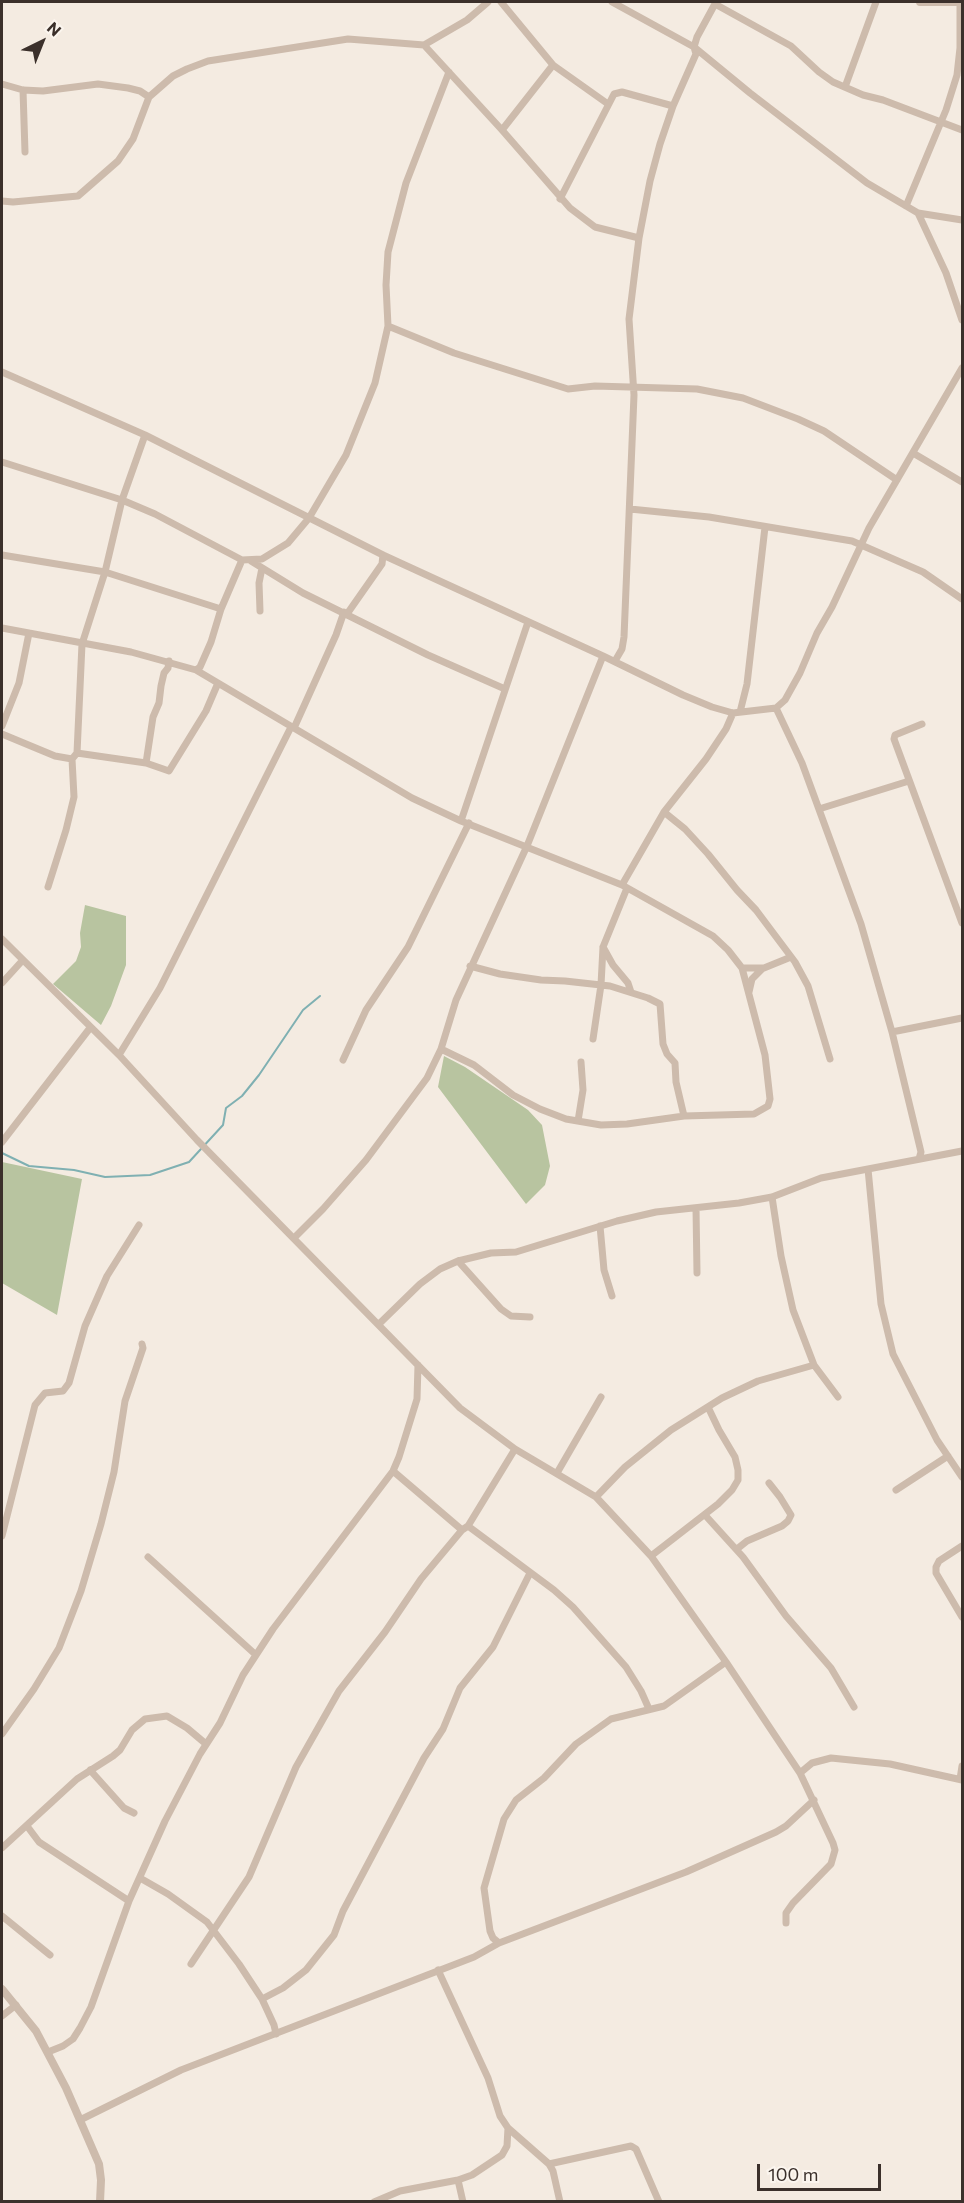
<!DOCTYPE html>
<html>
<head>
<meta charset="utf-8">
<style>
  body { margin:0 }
  #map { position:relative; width:964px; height:2203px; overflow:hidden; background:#f4ebe1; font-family:Commissioner,sans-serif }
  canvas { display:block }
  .frame { position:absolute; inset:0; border:3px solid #3b302b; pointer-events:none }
  .north { position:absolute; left:12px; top:12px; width:60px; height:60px; -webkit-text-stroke:4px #fbf5ee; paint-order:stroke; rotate:43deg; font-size:16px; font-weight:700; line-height:24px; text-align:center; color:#3b302b }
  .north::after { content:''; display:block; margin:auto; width:21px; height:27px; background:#3b302b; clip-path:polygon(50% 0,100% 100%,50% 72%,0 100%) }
  .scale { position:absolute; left:757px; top:2164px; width:124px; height:27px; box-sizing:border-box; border:3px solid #3b302b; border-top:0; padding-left:8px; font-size:18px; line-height:21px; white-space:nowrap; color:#3b302b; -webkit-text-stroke:4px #fbf5ee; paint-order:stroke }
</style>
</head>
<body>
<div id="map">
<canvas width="964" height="2203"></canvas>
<div class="frame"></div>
<div class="north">N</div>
<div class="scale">100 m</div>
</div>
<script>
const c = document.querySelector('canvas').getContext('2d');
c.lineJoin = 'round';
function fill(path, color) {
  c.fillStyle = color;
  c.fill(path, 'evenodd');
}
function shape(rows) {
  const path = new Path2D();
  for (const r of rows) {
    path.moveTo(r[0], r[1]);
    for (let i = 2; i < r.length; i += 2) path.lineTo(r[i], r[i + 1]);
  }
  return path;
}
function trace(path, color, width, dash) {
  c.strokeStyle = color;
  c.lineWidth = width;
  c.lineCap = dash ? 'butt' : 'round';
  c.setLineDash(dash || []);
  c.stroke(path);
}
const green = shape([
  [85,905,126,916,126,965,111,1006,101,1025,53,984,76,961,81,947,80,933],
  [444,1056,465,1067,528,1110,542,1125,550,1166,545,1185,526,1204,438,1087],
  [2,1162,82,1179,57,1315,2,1283]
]);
const stream = shape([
  [2,1153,29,1166,74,1170,105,1177,150,1175,189,1162,223,1125,226,1108,242,1096,259,1075,303,1010,320,996]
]);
const minor = shape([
  [501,2,553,65,502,130],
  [612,2,694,47,750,93,867,183,918,213,962,220],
  [715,4,791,46,819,72,833,82,863,95,883,100,962,130],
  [424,45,502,130,570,208,595,227,639,238],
  [553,65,608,104],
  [2,84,23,90,43,91,98,84,128,88,140,91,149,97],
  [845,87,876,2],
  [23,90,25,152],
  [560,199,614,94,622,92,673,106],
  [2,201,13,202,78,196,118,161,133,139,149,97,173,76,187,69,208,61,348,39,424,45,467,20,488,2],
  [906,206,946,110,957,75,960,48,960,2],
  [918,213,946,273,962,320],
  [388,326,454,353,568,389,595,386,697,389,743,398,798,419,824,431,897,480],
  [2,372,145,435,383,555,603,656,683,695,712,707,733,713,776,708,785,700,800,673,817,633,832,607,869,528,962,368],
  [913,453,962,482],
  [2,462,122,500,155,514,242,560,262,559,288,543,309,518,346,455,375,383,388,326,386,285,388,252,406,183,449,72],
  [630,509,709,517,852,541,923,572,962,599],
  [2,555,105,572,221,609],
  [251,561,303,593,428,655,505,689],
  [260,611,259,583,262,568],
  [347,614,382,564,383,555],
  [2,628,131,652,196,670,412,798,461,821,622,885,713,936,728,950,742,968,765,1055,770,1099,768,1106,754,1114,684,1116,627,1124,601,1125,566,1119,540,1109,513,1095,474,1065,441,1049],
  [615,661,622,649,624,637,634,395,629,319,639,238,650,181,660,144,673,106,696,54,694,47,697,37,716,2],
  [196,670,200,667,211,642,221,609,242,560],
  [776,708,802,763,861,924,892,1032,921,1152,919,1159],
  [740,712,747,684,765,527],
  [922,724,895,735,894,739,962,923],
  [2,726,19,683,29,633],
  [294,728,336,635,344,612],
  [2,734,55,756,72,759],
  [77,753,146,763,169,771,206,711,218,683],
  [146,763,153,717,159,703,161,686,164,673,168,668,169,661],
  [819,809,909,781],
  [664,812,685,829,708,854,737,890,756,910,795,962,808,986,830,1059],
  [461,821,528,622],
  [622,885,664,812,706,759,726,729,733,713],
  [48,887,66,830,74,797,72,759,77,753,82,644,105,572,122,500,145,435],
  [2,939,119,1055,197,1140,460,1408,515,1449,596,1497,651,1556,726,1662,800,1773,833,1843,835,1850,831,1864,793,1903,786,1913,786,1923],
  [603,947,613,965,628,983,631,992],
  [470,966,500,974,541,980,565,981,610,986,648,998,660,1004,663,1044,667,1054,675,1063,676,1082,684,1116],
  [742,968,764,968,791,957],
  [2,983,22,961],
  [749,992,752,979,762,969],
  [892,1032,962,1018],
  [593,1039,601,985,603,947,627,888],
  [119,1055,160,988,291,727],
  [343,1060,366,1010,408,947,469,823],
  [578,1121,583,1090,581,1062],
  [2,1142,90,1028],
  [868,1169,881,1304,893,1354,937,1440,962,1477],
  [772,1197,781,1256,793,1310,814,1365,838,1397],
  [696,1208,697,1273],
  [600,1226,604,1270,612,1296],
  [294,1238,323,1209,366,1160,427,1078,441,1049,456,1000,527,846,603,656],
  [458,1261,501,1309,511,1316,530,1317],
  [379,1324,420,1284,440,1269,458,1261,491,1253,516,1252,617,1221,656,1212,739,1203,772,1197,821,1178,962,1151],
  [393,1471,462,1530,468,1526,515,1449],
  [557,1473,601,1397],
  [896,1490,948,1456],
  [596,1497,625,1467,671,1430,722,1398,758,1381,814,1365],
  [705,1515,743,1557,786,1616,831,1668,854,1707],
  [468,1526,554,1590,573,1607,626,1667,641,1691,649,1709],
  [2,1536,35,1405,45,1393,63,1391,69,1383,85,1326,107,1276,139,1225],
  [962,1546,939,1561,936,1567,936,1573,962,1617],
  [737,1549,747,1541,782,1526,788,1521,791,1515,780,1497,769,1483],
  [651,1556,718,1504,732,1490,738,1480,738,1470,735,1457,719,1430,708,1407],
  [148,1557,256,1655],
  [2,1734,34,1689,59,1648,81,1591,101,1524,114,1472,125,1401,143,1348,142,1344],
  [90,1770,124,1808,134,1813],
  [800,1773,812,1763,831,1758,890,1764,962,1780],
  [960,1779,962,1766],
  [27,1826,39,1842,129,1901],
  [2,1848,77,1779,113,1756,120,1750,132,1730,145,1719,167,1716,187,1728,206,1744],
  [140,1878,168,1894,207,1922,239,1964,262,1999,274,2025,276,2034],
  [2,1916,50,1955],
  [499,1943,493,1938,490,1931,484,1888,504,1819,516,1800,544,1778,576,1744,611,1719,664,1706,726,1662],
  [191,1964,249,1877,296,1767,339,1691,385,1632,421,1579,462,1530],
  [438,1970,488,2078,500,2116,508,2128,549,2164,553,2171,560,2202],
  [262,1999,283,1988,306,1970,334,1935,343,1911,424,1758,443,1729,460,1688,493,1647,530,1573],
  [2,2016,16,2005],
  [48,2052,63,2046,73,2039,80,2028,91,2007,129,1901,165,1821,200,1754,220,1723,243,1675,273,1629,393,1471,399,1457,417,1399,418,1365],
  [80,2120,181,2070,474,1957,499,1943,686,1872,776,1832,786,1826,814,1800],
  [549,2164,631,2146,636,2149,659,2202],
  [458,2180,463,2202],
  [374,2202,400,2191,458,2180,472,2175,502,2155,507,2146,508,2128]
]);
const tertiary = shape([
  [920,2,962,2],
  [2,1989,36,2031,66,2088,99,2164,101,2180,100,2202]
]);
fill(green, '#b8c4a0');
trace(stream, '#7fb0b2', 2);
trace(minor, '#cdbbac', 7);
trace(tertiary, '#cdbbac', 8);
</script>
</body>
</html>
